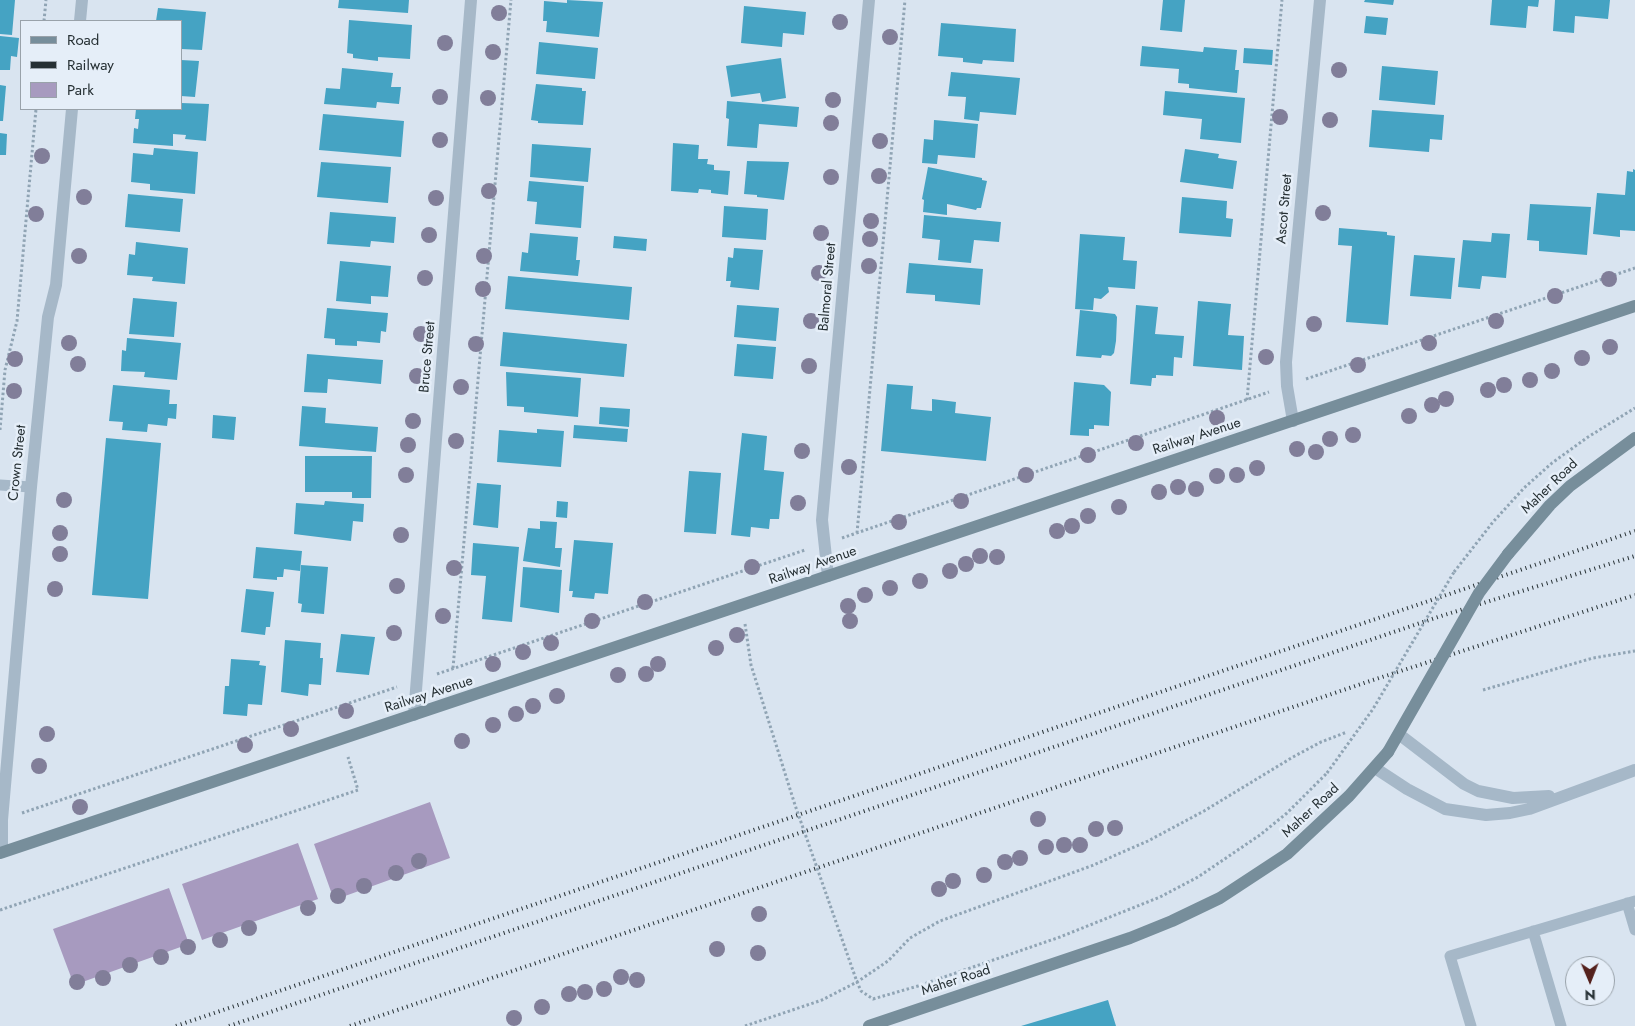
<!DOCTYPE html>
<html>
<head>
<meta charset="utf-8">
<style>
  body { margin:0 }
  #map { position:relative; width:1635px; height:1026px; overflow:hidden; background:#d9e4f0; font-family:Jost,sans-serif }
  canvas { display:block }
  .legend { position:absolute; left:20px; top:20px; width:162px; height:90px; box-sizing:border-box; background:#e5eef8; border:1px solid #99a2aa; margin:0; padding:6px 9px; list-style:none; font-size:15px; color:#263034 }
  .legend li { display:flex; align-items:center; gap:10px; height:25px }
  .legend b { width:25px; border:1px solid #99a2aa }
  .north { position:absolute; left:1565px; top:956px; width:50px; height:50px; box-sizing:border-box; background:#e5eef8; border:1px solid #99a2aa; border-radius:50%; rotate:179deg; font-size:14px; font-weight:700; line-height:20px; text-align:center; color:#263034 }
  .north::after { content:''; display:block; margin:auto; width:18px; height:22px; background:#54211d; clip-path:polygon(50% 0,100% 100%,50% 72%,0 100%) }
</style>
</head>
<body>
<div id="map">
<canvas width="1635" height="1026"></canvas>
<ul class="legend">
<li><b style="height:6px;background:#778e9b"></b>Road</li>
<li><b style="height:6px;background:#263034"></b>Railway</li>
<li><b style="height:14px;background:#a79abf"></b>Park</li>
</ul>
<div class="north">N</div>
</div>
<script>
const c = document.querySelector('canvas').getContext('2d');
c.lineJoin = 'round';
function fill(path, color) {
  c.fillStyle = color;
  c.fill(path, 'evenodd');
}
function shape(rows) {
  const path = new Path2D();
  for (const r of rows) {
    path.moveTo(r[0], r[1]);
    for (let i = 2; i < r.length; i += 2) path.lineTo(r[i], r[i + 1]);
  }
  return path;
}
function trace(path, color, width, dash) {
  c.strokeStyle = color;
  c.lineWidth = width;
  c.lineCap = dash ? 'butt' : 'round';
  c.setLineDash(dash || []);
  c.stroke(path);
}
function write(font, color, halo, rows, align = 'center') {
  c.font = font + ' Jost,sans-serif';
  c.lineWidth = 5;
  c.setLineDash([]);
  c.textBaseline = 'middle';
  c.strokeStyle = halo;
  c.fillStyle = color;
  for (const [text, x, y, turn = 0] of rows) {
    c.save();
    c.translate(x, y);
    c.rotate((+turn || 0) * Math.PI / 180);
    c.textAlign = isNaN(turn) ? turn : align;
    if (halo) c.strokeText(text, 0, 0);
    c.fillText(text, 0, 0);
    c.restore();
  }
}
const green = shape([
  [430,802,450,858,334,900,314,844],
  [298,843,318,899,202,940,182,884],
  [169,888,189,944,74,985,53,929]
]);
const building = shape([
  [0,0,15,0,12,35,0,34],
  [339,0,409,0,408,13,338,8],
  [567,0,603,2,599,37,546,32,547,21,543,21,544,1,567,3],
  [1163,0,1185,0,1182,32,1160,30],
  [1365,0,1394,0,1393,5,1364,2],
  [1492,0,1539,0,1538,7,1528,6,1526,28,1490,25],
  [1555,0,1610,0,1608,19,1575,16,1574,33,1553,31],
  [744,6,806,12,804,35,783,33,782,47,741,43],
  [158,8,206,12,202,50,181,49,181,21,156,21],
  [1366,16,1388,18,1386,35,1364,33],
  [349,20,412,25,410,59,378,57,378,61,353,58,353,54,347,53],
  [941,23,1016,29,1014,62,983,60,982,64,963,62,963,58,938,56],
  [0,36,19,38,17,57,11,56,10,70,0,70],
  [539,42,598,48,595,79,536,74],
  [1142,46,1203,52,1204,47,1237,50,1235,70,1239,70,1237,93,1189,88,1189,84,1178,83,1179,69,1140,66],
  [1244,48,1273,50,1272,65,1243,63],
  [781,58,786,98,762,102,760,93,731,97,726,66],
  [181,60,199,61,195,97,181,96],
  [1382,66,1438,71,1435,105,1379,100],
  [342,68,393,73,391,87,401,87,399,104,377,102,376,108,324,104,326,88,340,89],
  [951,72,1020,78,1016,115,980,112,979,121,964,119,966,97,948,96],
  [536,84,582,88,582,91,586,91,583,125,538,123,538,121,531,120],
  [0,85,6,86,3,121,0,121],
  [1165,91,1245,98,1241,143,1200,139,1202,119,1163,115],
  [727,101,799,107,797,127,759,124,757,148,727,146,729,119,726,118],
  [181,103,209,104,206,141,185,139,186,135,173,134,173,146,133,143,134,128,138,129,139,119,135,119,136,109,181,109],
  [1372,110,1444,115,1442,140,1430,139,1429,152,1369,147],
  [323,114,404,121,401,157,319,150],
  [934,120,978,124,975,158,938,155,937,164,922,163,924,139,933,140],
  [0,133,7,134,6,155,0,155],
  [673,143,699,145,698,159,708,159,707,164,714,165,714,170,730,171,728,195,711,193,711,190,699,189,698,193,671,191],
  [532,144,591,148,588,182,530,177],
  [154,148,198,152,195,194,150,190,150,184,131,182,133,153,153,155],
  [1185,149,1219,154,1218,158,1237,161,1233,189,1180,182],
  [747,161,789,162,784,200,757,197,757,195,744,194],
  [321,162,391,167,388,203,317,197],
  [928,167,982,178,982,180,987,181,981,208,977,208,976,210,947,204,947,215,923,212,924,200,922,199],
  [1633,169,1635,170,1635,231,1620,230,1620,237,1593,234,1597,193,1625,195,1627,171,1633,172],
  [529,181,584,186,581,228,535,224,537,202,527,201],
  [128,194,183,199,180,232,125,227],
  [1182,197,1227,201,1226,218,1233,219,1231,237,1179,233],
  [1530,204,1591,207,1587,255,1539,251,1539,241,1527,240],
  [724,206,768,209,766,240,722,237],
  [330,212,396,217,394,243,371,241,370,247,327,244],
  [924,215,1001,222,999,242,974,240,971,263,938,260,940,240,922,238],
  [1339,228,1387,232,1387,235,1395,236,1388,325,1346,322,1352,246,1338,245],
  [530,233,578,237,576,260,580,260,578,276,520,271,522,252,528,253],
  [1492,233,1510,234,1506,278,1482,276,1480,289,1458,287,1463,240,1491,242],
  [1080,234,1125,237,1123,260,1137,261,1135,289,1108,287,1109,292,1101,299,1094,298,1093,310,1075,309],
  [614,236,647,239,646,251,613,248],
  [136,242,188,248,185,284,152,281,153,277,127,275,129,254,135,255],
  [734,248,763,250,759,290,730,287,731,281,726,281,728,257,733,258],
  [1414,255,1455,258,1451,299,1410,296],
  [340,261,391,266,388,297,371,296,371,304,336,301],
  [909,263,983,269,980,305,935,301,935,295,906,293],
  [508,276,632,287,629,320,505,309],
  [133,298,177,302,174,337,129,334],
  [1198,301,1231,304,1228,335,1244,336,1242,370,1193,366],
  [737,305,779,308,776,341,734,337],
  [1136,305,1158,307,1155,334,1184,336,1182,358,1174,357,1173,376,1156,375,1156,378,1152,378,1151,386,1130,384],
  [327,308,388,313,386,332,381,331,380,343,357,341,357,346,335,345,335,339,324,338],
  [1080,310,1115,314,1117,317,1116,341,1114,353,1111,356,1102,355,1101,358,1076,356],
  [503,332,627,344,624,377,500,366],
  [127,338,181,343,177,380,144,377,145,372,121,371,122,350,126,351],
  [737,344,776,347,773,379,734,376],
  [307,354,383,360,381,384,328,379,327,393,304,392],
  [506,372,581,378,578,417,524,412,524,407,507,406],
  [1074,382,1104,385,1111,392,1109,426,1094,425,1094,429,1089,429,1089,436,1070,435],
  [887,384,913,386,911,409,932,411,932,399,956,402,955,413,991,417,986,461,881,451],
  [113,385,170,390,169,404,177,404,176,419,168,418,167,426,148,424,147,432,122,430,123,422,109,421],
  [302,406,326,408,325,423,378,427,376,452,299,446],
  [600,407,630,409,629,427,599,424],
  [213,415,236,417,234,440,212,438],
  [574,425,628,429,627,442,573,438],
  [537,429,564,431,561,467,497,462,499,430,537,433],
  [742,433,767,436,764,470,784,472,779,519,770,519,769,529,751,527,750,537,731,535],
  [106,438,161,443,148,599,92,595],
  [305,456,372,456,371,498,352,498,352,492,305,492],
  [689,471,721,473,716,534,684,532],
  [477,483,501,485,498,528,473,525],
  [325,501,364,504,363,522,353,521,351,541,294,534,296,503,324,505],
  [557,501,568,502,567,518,556,517],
  [540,521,557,522,555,548,562,548,560,567,523,561,528,528,540,529],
  [574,540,613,543,608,594,595,593,594,599,572,597,573,591,569,591],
  [473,543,519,547,512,622,482,619,486,576,471,575],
  [256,547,302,551,300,571,284,569,283,577,277,577,277,580,253,578],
  [301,565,328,567,324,614,301,612,302,604,298,603],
  [523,567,562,570,559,613,520,607],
  [246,589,274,592,270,627,266,627,265,635,241,632],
  [341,634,375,637,369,675,336,672],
  [285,640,321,643,320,658,323,658,321,685,309,684,308,696,281,692],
  [231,659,260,661,259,665,266,666,262,705,248,704,247,716,223,714,225,686,229,686],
  [1108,1000,1116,1026,1021,1026]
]);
const path = shape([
  [44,21,46,0],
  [1306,379,1635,268],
  [1247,400,1282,0],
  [0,430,5,370,17,321,36,109],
  [857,533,905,0],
  [842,538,1269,392],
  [1454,572,1493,522,1524,488,1552,463,1588,437,1635,408],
  [745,624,751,665,795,805,857,982,861,991,873,999,918,986,1060,937,1160,897,1198,877,1260,835,1287,813,1327,773],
  [453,668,511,0],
  [437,674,805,550],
  [1483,690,1593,658,1635,651],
  [22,813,397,687],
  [0,910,358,790,348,757],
  [745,1026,822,1000,857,982,888,961,910,938,940,921,1091,866,1148,841,1204,811,1293,757,1321,742,1347,732]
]);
const lane = shape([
  [0,485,31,487],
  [1627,903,1635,930],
  [1533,931,1561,1026],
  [1471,1026,1450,956,1635,901]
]);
const street = shape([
  [80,21,82,0],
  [1293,421,1287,386,1286,362,1320,0],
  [828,576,822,520,869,0],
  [414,715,471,0],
  [1400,735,1464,784,1478,791,1513,798,1549,796],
  [1375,768,1407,789,1445,809,1486,815,1510,813,1529,809,1635,770],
  [2,852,2,820,31,487,48,317,56,285,72,109]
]);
const secondary = shape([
  [1508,554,1550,505,1570,486,1635,438],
  [0,853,1635,306],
  [869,1026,1130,938,1172,921,1220,898,1287,854,1349,796,1388,752]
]);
const rail = shape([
  [176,1026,1635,531],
  [229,1026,1438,617,1635,556],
  [350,1026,1373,680,1635,595]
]);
const pathBridge = shape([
  [1327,773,1373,709,1454,572]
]);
const secondaryBridge = shape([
  [1388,752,1479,593,1508,554]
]);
const trees = [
  [499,13],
  [840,22],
  [890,37],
  [445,43],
  [493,52],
  [1339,70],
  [440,97],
  [488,98],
  [833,100],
  [1280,117],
  [1330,120],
  [831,123],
  [440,140],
  [880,141],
  [42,156],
  [879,176],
  [831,177],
  [489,191],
  [84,197],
  [436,198],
  [1323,213],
  [36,214],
  [871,221],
  [821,233],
  [429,235],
  [870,239],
  [79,256],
  [484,256],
  [869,266],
  [819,273],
  [425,278],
  [1609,279],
  [483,289],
  [1555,296],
  [811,321],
  [1496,321],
  [1314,324],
  [421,334],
  [69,343],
  [1429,343],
  [476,344],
  [1610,347],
  [1266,357],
  [1582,358],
  [15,359],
  [78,364],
  [1358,365],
  [809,366],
  [1552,371],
  [417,376],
  [1530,380],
  [1504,385],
  [461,387],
  [1488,390],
  [14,391],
  [1446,399],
  [1432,405],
  [1409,416],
  [1217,418],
  [413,421],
  [1353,435],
  [1330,439],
  [456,441],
  [1136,443],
  [408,445],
  [1297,449],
  [802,451],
  [1316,452],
  [1088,455],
  [849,467],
  [1257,468],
  [406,475],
  [1026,475],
  [1237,475],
  [1217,476],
  [1178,487],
  [1196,489],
  [1159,492],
  [64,500],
  [961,501],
  [798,503],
  [1119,507],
  [1088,516],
  [899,522],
  [1072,526],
  [1057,531],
  [60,533],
  [401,535],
  [60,554],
  [980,556],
  [997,557],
  [966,564],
  [752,567],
  [454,568],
  [950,571],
  [920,581],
  [397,586],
  [890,588],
  [55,589],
  [865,595],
  [645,602],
  [848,606],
  [443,616],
  [592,621],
  [850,621],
  [394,633],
  [737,635],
  [551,643],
  [716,648],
  [523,652],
  [493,664],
  [658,664],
  [646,674],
  [618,675],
  [557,696],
  [533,706],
  [346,711],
  [516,714],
  [493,725],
  [291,729],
  [47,734],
  [462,741],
  [245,745],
  [39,766],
  [80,807],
  [1038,819],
  [1115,828],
  [1096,829],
  [1064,845],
  [1080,845],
  [1046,847],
  [1020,858],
  [419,861],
  [1005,862],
  [396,873],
  [984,875],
  [953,881],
  [364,886],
  [939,889],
  [338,896],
  [308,908],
  [759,914],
  [249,928],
  [220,940],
  [188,947],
  [717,949],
  [758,953],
  [161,957],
  [130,965],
  [621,977],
  [103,978],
  [637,980],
  [77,982],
  [604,989],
  [585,992],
  [569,994],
  [542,1007],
  [514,1018]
];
const streetNames = [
  ["Ascot Street",1285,209,-85],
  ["Balmoral Street",828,287,-85],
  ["Bruce Street",428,357,-85],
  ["Railway Avenue",1197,437,-18],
  ["Crown Street",18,463,-84],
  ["Maher Road",1550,487,-44],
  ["Railway Avenue",813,566,-19],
  ["Railway Avenue",429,695,-18],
  ["Maher Road",1311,811,-43],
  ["Maher Road",956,981,-18]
];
fill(green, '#a79abf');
fill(building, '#45a3c3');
trace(path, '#90a4b4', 3, [2.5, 2.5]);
trace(lane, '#a6b8c8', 11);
trace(street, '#a6b8c8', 12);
trace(secondary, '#778e9b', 12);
trace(rail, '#263034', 4, [1, 4]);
trace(pathBridge, '#90a4b4', 3, [2.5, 2.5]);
trace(secondaryBridge, '#778e9b', 12);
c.fillStyle = '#817e99';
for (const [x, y] of trees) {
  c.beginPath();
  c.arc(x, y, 8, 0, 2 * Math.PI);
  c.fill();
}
write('14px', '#263034', '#e5eef8', streetNames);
</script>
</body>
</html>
